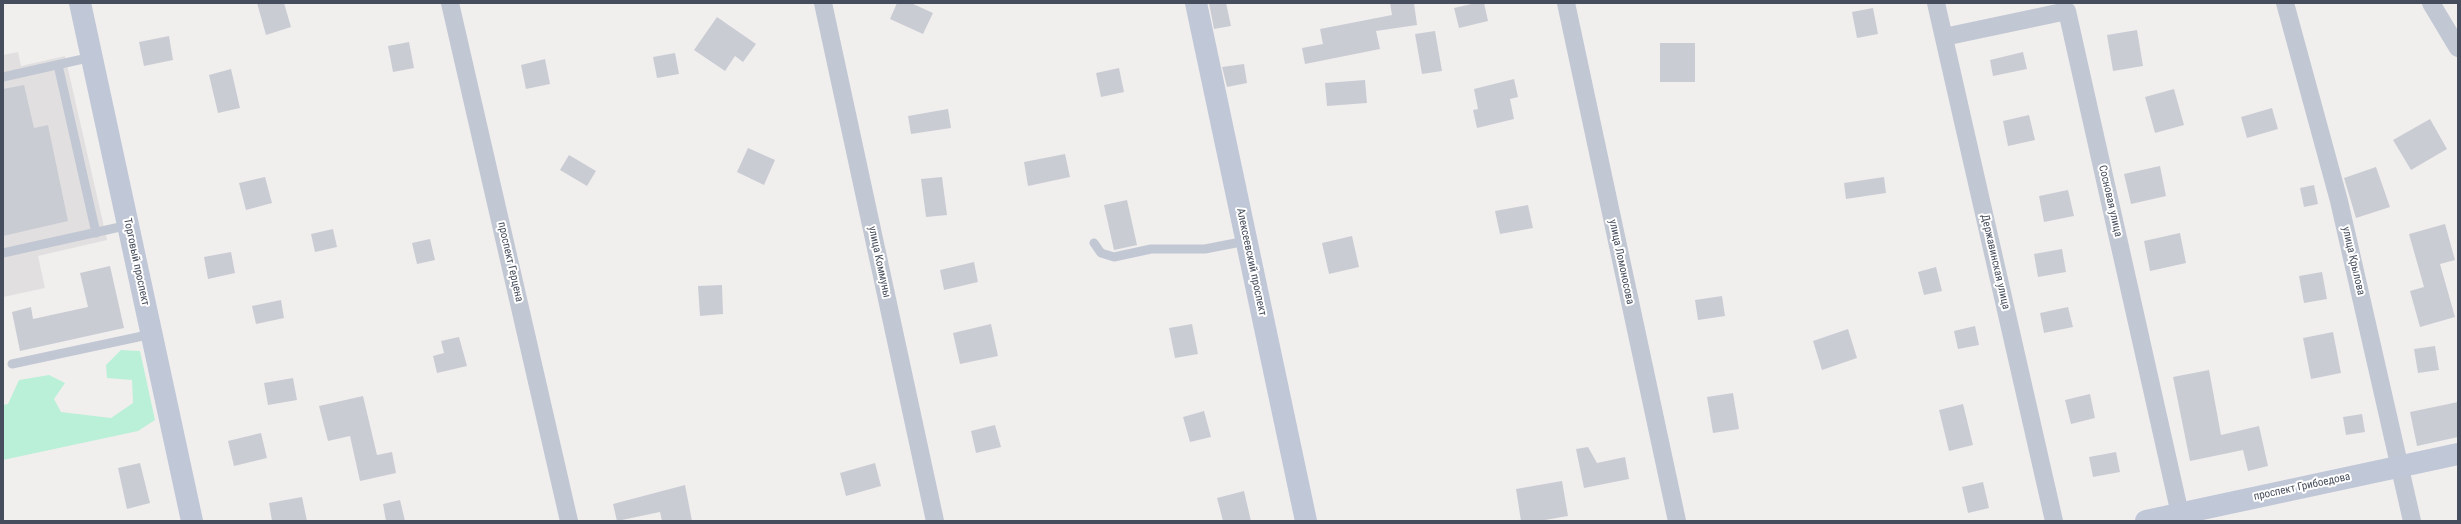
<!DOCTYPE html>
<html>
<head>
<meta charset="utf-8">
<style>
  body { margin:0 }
  #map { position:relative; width:2461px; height:524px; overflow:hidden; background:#f1eeee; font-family:"Roboto Condensed",sans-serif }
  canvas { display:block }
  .frame { position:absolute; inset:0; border:4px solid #464d5c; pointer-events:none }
</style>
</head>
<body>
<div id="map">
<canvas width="2461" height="524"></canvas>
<div class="frame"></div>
</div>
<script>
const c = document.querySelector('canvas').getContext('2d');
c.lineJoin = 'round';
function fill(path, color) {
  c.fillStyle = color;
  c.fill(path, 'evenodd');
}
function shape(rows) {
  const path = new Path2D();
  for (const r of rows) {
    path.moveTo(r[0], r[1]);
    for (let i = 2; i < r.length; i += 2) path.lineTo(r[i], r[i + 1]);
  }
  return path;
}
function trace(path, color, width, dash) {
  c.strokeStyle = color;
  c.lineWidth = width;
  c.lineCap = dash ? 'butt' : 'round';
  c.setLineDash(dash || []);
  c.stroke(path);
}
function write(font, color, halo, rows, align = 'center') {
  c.font = font + ' "Roboto Condensed",sans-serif';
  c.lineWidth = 4;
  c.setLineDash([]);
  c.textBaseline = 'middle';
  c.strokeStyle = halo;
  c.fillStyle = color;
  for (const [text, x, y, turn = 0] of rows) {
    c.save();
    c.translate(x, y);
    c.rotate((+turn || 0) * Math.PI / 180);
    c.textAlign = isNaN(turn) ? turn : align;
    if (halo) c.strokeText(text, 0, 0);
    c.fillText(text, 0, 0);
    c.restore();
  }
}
const education = shape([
  [18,52,21,66,65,56,107,240,38,256,45,288,3,297,3,55]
]);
const green = shape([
  [121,350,140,351,155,420,138,431,3,460,3,405,8,404,19,380,49,375,65,383,54,399,61,412,111,418,133,403,132,380,107,378,106,365]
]);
const building = shape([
  [257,3,284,3,291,27,266,35],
  [897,3,911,3,933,13,923,34,890,19],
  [1209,3,1226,3,1231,26,1214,29],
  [1390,3,1414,3,1417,25,1376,31,1380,49,1305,64,1302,48,1323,44,1320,29,1392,15],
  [1476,3,1484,3,1488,21,1459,28,1454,8],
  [1873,8,1878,34,1857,38,1852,12],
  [717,17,756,44,743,62,735,56,725,71,694,50],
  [2137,30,2143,66,2113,71,2107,35],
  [1435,31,1442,71,1422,74,1415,34],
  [169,36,173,60,144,66,139,42],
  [409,42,414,68,393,72,388,46],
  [1660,43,1695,43,1695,82,1660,82],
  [2023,52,2027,69,1993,76,1990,60],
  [675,53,679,74,657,78,653,57],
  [545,59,550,84,526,89,521,65],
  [1244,64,1247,83,1227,87,1222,67],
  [1119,68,1124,92,1101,97,1096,73],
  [231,69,240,108,218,113,209,75],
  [1514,79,1518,97,1510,99,1514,119,1477,128,1473,110,1478,109,1474,89],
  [1365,80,1367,103,1327,106,1325,83],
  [24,85,34,128,48,125,68,221,3,236,3,89],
  [2174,89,2184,125,2155,133,2145,97],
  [2272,108,2278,129,2247,138,2241,117],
  [948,109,951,128,911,134,908,116],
  [2029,115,2035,140,2008,146,2003,121],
  [2430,119,2447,149,2411,170,2393,140],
  [748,148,775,160,764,185,737,172],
  [1065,154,1070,177,1028,186,1024,162],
  [569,155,596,171,587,186,560,170],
  [2160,166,2166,196,2131,204,2124,174],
  [2376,167,2390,207,2356,218,2344,178],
  [265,177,272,203,246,210,239,183],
  [942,177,947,215,926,217,921,179],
  [1884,177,1886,193,1846,199,1844,183],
  [2314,185,2318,204,2304,207,2300,188],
  [2068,190,2074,216,2044,222,2039,196],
  [1127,200,1137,245,1114,250,1104,205],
  [1528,205,1533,228,1500,234,1495,211],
  [2445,224,2455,260,2440,264,2455,317,2420,327,2410,291,2424,287,2409,234],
  [333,229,337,247,315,252,311,234],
  [2180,233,2186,263,2150,271,2144,241],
  [1352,236,1359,267,1329,274,1322,243],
  [430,239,435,260,417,264,412,243],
  [2062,249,2066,272,2038,277,2034,254],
  [231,252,235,273,208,279,204,257],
  [974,262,978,282,944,290,940,270],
  [110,266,124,328,20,351,12,312,31,307,33,319,88,307,80,273],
  [1936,267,1942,291,1924,295,1918,272],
  [2322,272,2327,299,2304,303,2299,276],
  [722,285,723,314,700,316,698,286],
  [1722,296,1725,316,1698,320,1695,300],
  [281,300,284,318,256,324,252,306],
  [2068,307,2073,327,2044,333,2040,313],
  [991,324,998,356,960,364,953,333],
  [1192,324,1198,354,1175,358,1169,328],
  [1975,326,1979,345,1958,349,1954,331],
  [1848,329,1857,358,1822,370,1813,341],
  [2333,332,2341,373,2311,379,2303,338],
  [459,337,467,366,437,373,433,356,444,353,441,341],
  [2435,346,2439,370,2418,373,2414,349],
  [2209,370,2221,435,2259,426,2268,466,2248,471,2243,450,2190,461,2173,377],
  [293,378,297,400,268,405,264,383],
  [1733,393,1739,429,1713,433,1707,397],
  [2090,394,2095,418,2071,424,2065,400],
  [363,396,377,455,392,452,396,473,360,481,350,436,328,441,319,406],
  [2458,402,2458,437,2417,446,2410,412],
  [1963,404,1973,445,1949,451,1939,410],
  [1204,411,1211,437,1190,442,1183,417],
  [2362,414,2365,432,2346,435,2343,417],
  [995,425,1001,447,976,453,971,431],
  [261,433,267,458,234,466,228,441],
  [1588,447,1597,463,1625,457,1629,479,1584,488,1576,449],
  [2116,452,2120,472,2093,477,2089,457],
  [140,463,150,503,127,509,118,468],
  [875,463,881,486,846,496,840,473],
  [1562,481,1568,516,1539,521,1521,521,1516,489],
  [1983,482,1989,508,1968,513,1962,487],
  [685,485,692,521,662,521,660,512,617,521,613,504],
  [1244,491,1251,521,1223,521,1217,498],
  [302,497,307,521,272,521,269,503],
  [400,500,405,521,386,521,383,504]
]);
const lane = shape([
  [58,65,96,233],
  [3,77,92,57],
  [1094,243,1101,253,1114,257,1151,249,1205,249,1246,241],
  [3,253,129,225],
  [12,364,152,334]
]);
const street = shape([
  [450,3,569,521],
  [823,3,935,521],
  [1566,3,1677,521],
  [1936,3,2054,521],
  [2285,3,2339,201,2412,521],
  [2431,3,2458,48],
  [1944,37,2067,11,2180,514]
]);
const secondary = shape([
  [80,3,192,521],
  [1196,3,1306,521],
  [2146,521,2458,454]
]);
const streetNames = [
  ["Сосновая улица",2110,201,77],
  ["улица Крылова",2353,261,77],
  ["Торговый проспект",136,262,78],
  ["проспект Герцена",510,262,77],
  ["улица Коммуны",879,262,78],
  ["Алексеевский проспект",1251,262,78],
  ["улица Ломоносова",1621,262,78],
  ["Державинская улица",1995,262,77],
  ["проспект Грибоедова",2302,487,-12]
];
fill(education, '#e2dfe0');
fill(green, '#bbf0d8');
fill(building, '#caccd4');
trace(lane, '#c1c7d3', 9);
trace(street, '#c1c7d3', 18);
trace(secondary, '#c0c7d7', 22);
write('11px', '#464d5c', '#fff', streetNames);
</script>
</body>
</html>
